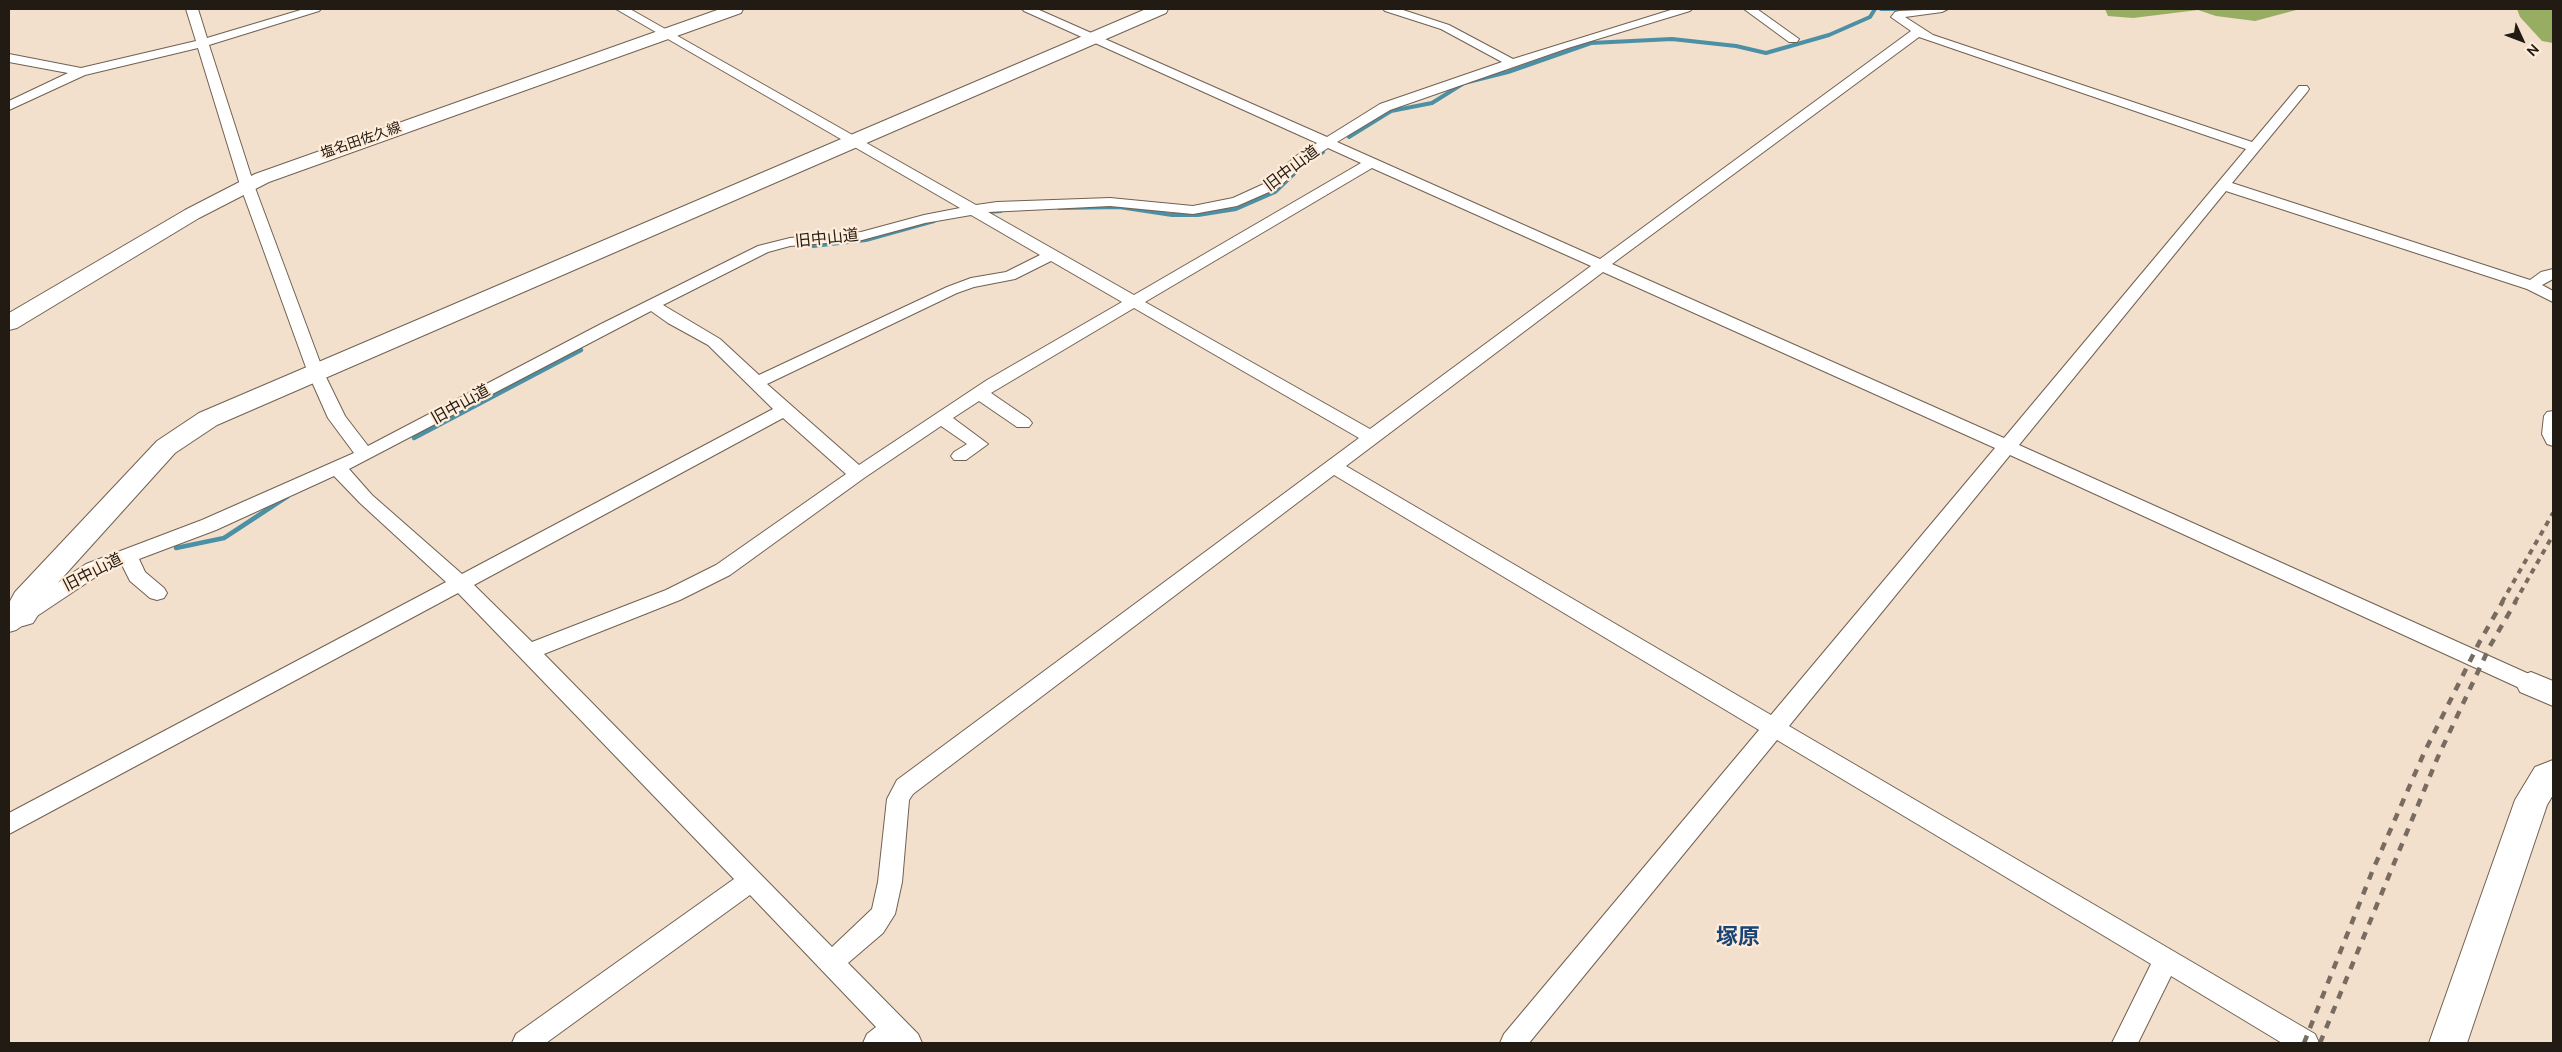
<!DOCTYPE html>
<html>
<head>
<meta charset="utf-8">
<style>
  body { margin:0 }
  #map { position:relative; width:2562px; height:1052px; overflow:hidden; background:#f2dfcc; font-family:"DM Sans",sans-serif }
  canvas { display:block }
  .frame { position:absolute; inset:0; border:10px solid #221b14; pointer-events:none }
  .north { position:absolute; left:2497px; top:15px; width:50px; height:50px; -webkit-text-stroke:4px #ffecd9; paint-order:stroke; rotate:133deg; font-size:14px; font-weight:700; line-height:20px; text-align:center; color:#221b14 }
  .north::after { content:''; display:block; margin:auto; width:18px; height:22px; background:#221b14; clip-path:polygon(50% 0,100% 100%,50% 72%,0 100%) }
</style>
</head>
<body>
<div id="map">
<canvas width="2562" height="1052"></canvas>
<div class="frame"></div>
<div class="north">N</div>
</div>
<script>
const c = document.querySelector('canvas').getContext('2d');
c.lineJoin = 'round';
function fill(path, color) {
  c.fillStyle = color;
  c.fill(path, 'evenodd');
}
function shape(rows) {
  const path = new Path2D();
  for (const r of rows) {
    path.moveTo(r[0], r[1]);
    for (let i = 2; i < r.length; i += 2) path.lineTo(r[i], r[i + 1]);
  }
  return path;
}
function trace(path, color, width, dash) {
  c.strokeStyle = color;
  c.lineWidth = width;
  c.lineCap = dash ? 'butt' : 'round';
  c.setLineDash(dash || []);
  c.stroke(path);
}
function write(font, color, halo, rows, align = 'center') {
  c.font = font + ' "DM Sans","Noto Sans JP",sans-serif';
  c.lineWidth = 4.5;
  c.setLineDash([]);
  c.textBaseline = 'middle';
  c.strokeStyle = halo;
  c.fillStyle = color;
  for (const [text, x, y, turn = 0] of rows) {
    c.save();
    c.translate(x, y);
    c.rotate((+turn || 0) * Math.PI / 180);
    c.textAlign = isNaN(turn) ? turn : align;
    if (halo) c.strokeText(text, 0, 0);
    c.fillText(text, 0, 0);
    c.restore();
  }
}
const forest = shape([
  [2105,9,2300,9,2255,21,2216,16,2198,10,2133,18,2108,16],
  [2517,9,2553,9,2553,43,2542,41,2520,17]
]);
const streamFar1 = shape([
  [1881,9,1913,9],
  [1349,137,1391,111,1432,103,1464,83,1508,72,1591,43,1672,39,1736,46,1766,53,1829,35,1870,17,1875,9],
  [1059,208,1119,207,1172,215,1198,215,1236,209,1275,192,1302,166,1323,152],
  [989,212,1001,211],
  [813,246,866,240,934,221]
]);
const stream = shape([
  [414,438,581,350],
  [176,548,224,538,288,496]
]);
const street = shape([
  [186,9,198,9,207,38,304,9,321,9,319,11,209,45,254,185,324,373,345,416,368,446,599,325,758,246,790,238,861,232,924,215,960,208,616,9,630,9,976,205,997,202,1110,198,1193,206,1233,198,1268,182,1296,156,1317,143,1024,11,1022,9,1037,9,1327,137,1380,104,1502,62,1441,29,1385,11,1383,9,1400,9,1449,25,1513,59,1674,9,1692,9,1690,11,1568,48,1390,110,1337,142,1600,259,1911,31,1891,17,1895,12,1899,11,1948,9,1942,12,1905,17,1933,35,2252,142,2299,86,2307,86,2309,89,2307,92,2232,183,2530,280,2541,272,2553,269,2553,279,2542,285,2553,291,2553,302,2527,289,2226,191,2019,445,2538,678,2541,684,2538,690,2531,692,2524,690,2010,455,1789,726,2315,1034,2319,1043,2282,1043,2171,976,2138,1043,2112,1043,2151,964,1777,740,1529,1043,1500,1043,1504,1034,1759,730,1334,475,913,794,909,800,902,882,895,914,883,933,848,963,918,1034,922,1043,863,1043,867,1034,876,1027,750,895,546,1043,512,1043,516,1034,734,879,458,593,9,834,9,813,446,582,360,503,334,476,216,530,139,559,145,572,164,588,167,593,164,598,157,600,150,598,130,581,122,565,100,574,16,630,9,632,9,615,86,564,202,520,354,453,328,418,308,373,240,185,198,48,85,75,9,110,9,101,68,73,9,62,9,54,81,68,196,41,186,9],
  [1919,37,2246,149,2004,438,1612,264,1919,37],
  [1328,148,1361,163,1134,295,988,212,1110,206,1193,214,1237,206,1278,188,1306,162,1328,148],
  [1372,168,1591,266,1370,429,1145,302,1372,168],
  [971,215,1040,255,1006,272,971,278,947,287,759,375,720,339,663,305,768,252,790,246,862,240,925,223,971,215],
  [1051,261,1122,302,987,380,859,465,767,384,957,293,974,287,1015,279,1051,261],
  [1603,272,1995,448,1771,715,1346,466,1603,272],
  [1134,308,1359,438,897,780,887,799,878,882,872,909,832,947,544,654,680,600,730,575,864,478,941,426,967,444,954,452,951,456,954,460,966,460,988,444,953,418,979,401,1017,427,1029,427,1032,423,1029,419,991,393,1134,308],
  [651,311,668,323,708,345,773,409,462,574,372,495,349,469,651,311],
  [783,418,846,474,716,565,666,590,532,642,474,585,783,418],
  [1744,9,1757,9,1799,39,1797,42,1789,42,1744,9],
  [2553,411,2553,446,2547,444,2542,434,2544,416,2547,412,2553,411]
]);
const secondary = shape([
  [720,9,743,9,741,13,269,182,199,218,17,328,9,330,9,313,185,210,255,174,720,9],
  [1146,9,1168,9,1166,13,217,425,175,453,36,607,38,615,33,623,23,626,13,623,9,616,9,603,15,592,157,441,199,413,1146,9],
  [2531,672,2553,681,2553,706,2520,692,2516,684,2520,676,2531,672],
  [2553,760,2553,795,2547,805,2467,1043,2429,1043,2515,800,2535,767,2553,760]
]);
const railFar1 = shape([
  [2502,602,2553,513],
  [2515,602,2553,535]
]);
const rail = shape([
  [2304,1043,2372,872,2424,753,2480,641,2503,601],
  [2320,1043,2437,759,2490,646,2516,601]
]);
const farStreetnames = [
  ["塩名田佐久線",361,141,-19]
];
const streetNames = [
  ["旧中山道",1292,169,-37],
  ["旧中山道",827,239,-6],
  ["旧中山道",461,405,-29],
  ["旧中山道",93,573,-27]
];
const nearQuarternames = [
  ["塚原",1738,938]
];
fill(forest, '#97ad62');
trace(streamFar1, '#4b90a4', 4);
trace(stream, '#4b90a4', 4.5);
trace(street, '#716151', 2);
trace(secondary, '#716151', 2);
fill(street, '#fff');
fill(secondary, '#fff');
trace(railFar1, '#786c60', 4, [5.5, 5.5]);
trace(rail, '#786c60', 4.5, [8, 8]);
write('14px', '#221b14', '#ffecd9', farStreetnames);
write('16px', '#221b14', '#ffecd9', streetNames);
write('bold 22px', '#1a4478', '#ffecd9', nearQuarternames);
</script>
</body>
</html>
